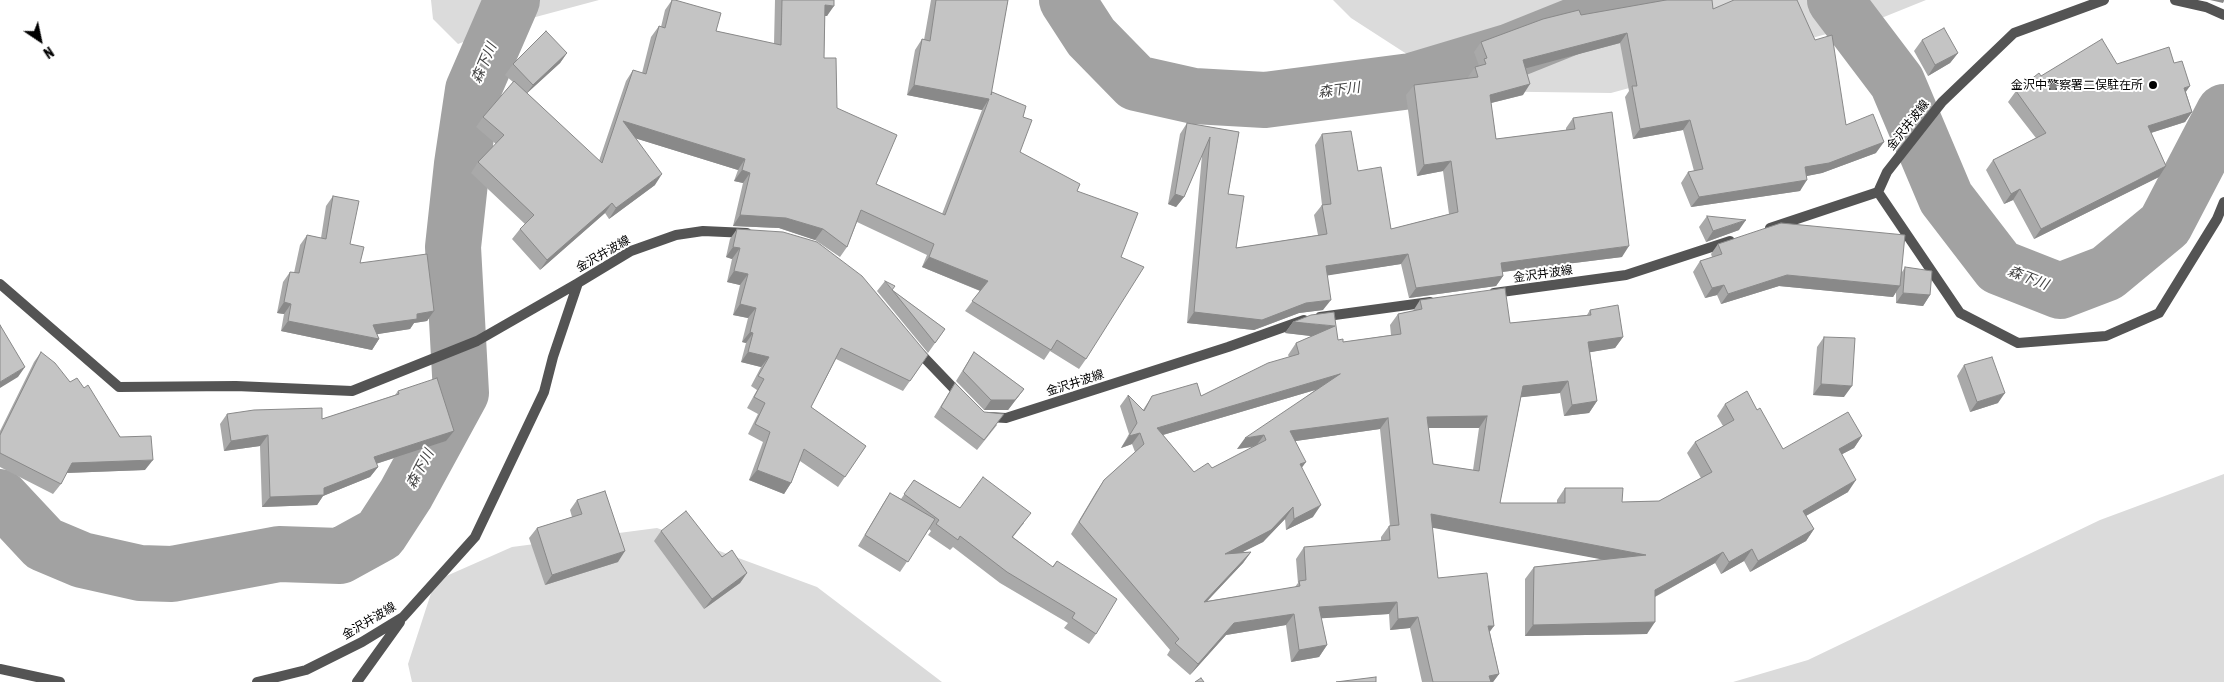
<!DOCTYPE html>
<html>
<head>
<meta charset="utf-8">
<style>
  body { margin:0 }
  #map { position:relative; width:2224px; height:682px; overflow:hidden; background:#fff; font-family:"Asap Condensed",sans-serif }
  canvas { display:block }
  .north { position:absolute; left:15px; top:15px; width:50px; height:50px; -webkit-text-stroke:4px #fff; paint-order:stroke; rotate:146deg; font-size:14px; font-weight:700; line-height:20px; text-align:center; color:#000 }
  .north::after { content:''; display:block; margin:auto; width:18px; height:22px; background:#000; clip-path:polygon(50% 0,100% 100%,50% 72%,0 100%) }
</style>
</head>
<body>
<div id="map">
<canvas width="2224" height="682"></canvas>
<div class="north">N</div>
</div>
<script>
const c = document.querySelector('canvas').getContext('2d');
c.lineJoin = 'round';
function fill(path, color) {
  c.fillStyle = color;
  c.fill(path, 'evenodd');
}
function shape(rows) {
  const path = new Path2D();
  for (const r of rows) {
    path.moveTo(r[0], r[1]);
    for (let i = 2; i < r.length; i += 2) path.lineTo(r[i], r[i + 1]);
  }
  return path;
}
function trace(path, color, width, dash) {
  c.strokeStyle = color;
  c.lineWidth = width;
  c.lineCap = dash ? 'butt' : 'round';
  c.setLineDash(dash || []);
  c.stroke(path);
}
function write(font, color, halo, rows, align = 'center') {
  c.font = font + ' "Asap Condensed","Noto Sans JP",sans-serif';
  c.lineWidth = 4;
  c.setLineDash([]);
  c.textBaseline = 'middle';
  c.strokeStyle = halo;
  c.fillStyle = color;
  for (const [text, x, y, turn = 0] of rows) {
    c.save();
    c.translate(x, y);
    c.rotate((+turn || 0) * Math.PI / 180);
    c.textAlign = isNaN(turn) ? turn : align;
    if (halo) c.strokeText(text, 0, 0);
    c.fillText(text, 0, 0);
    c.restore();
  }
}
const green = shape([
  [431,0,599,0,517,22,458,44,433,19],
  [1333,0,1926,0,1874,21,1611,93,1464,91,1351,18],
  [2224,474,2224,682,1733,682,1808,660,2100,520],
  [657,528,817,587,942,682,412,682,408,664,435,581,512,547]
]);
const river = shape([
  [1067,0,1091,37,1136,83,1194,96,1265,100,1411,81,1511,51,1638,0],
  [1835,0,1897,82,1946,198,1999,267,2060,291,2107,273,2165,225,2224,112],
  [0,497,44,544,82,560,140,573,172,574,279,554,340,556,380,534,406,494,461,393,453,247,462,164,473,90,512,0]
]);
const minor = shape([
  [2175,0,2206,7,2224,15],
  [1878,192,1960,313,2018,343,2106,336,2159,313,2217,219,2224,202],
  [1770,228,1878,192,1887,172,1942,102,2014,33,2104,0],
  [0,284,119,387,236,386,352,391,477,341,578,283],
  [1494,293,1626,275,1730,241],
  [1320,317,1430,302],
  [916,349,961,396],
  [989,417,1006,418,1228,347,1304,320],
  [0,669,60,682],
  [257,682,306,670,362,642,403,617,475,537,544,392,553,357,578,283,631,251,676,235,703,231,747,233],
  [357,682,400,622]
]);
const wall = shape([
  [672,0,716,31,774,44,775,0,834,0,827,16,825,16,824,58,837,108,876,184,942,214,982,110,907,95,915,50,922,39,924,40,931,0,1008,0,991,93,1023,117,1020,152,1077,191,1121,257,1086,359,1079,369,1050,351,1044,360,965,311,980,291,922,267,927,255,857,222,847,247,840,257,815,240,779,228,733,226,743,183,734,181,738,170,635,138,655,185,609,219,605,213,540,270,512,239,520,229,525,224,471,173,478,162,496,144,476,127,483,117,513,82,505,75,513,64,567,53,560,63,527,93,599,161,626,81,633,70,642,73,651,37,659,26,661,27,665,10],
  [1713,9,1846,125,1876,153,1822,173,1806,176,1800,191,1691,207,1681,183,1688,172,1694,171,1683,130,1633,139,1625,97,1629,91,1620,43,1525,68,1523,95,1491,103,1496,139,1566,130,1566,128,1573,118,1622,257,1502,272,1503,276,1496,286,1409,298,1401,264,1327,275,1323,310,1299,313,1254,330,1187,323,1202,155,1184,197,1176,207,1168,204,1180,134,1187,123,1239,132,1228,194,1236,248,1318,235,1314,215,1322,205,1315,145,1322,134,1358,171,1391,229,1449,214,1443,171,1417,176,1406,95,1414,85,1468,79,1468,77,1475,67,1479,66,1474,52,1481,42,1581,15],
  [1922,40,1958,53,1950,63,1928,76,1914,51],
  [2174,63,2186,92,2192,112,2185,122,2151,133,2166,166,2159,177,2034,239,2013,200,2004,204,1986,170,1993,160,2036,138,2008,102,2016,91,2041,76,2117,64],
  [333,196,350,244,360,263,434,311,427,321,414,323,410,329,377,334,379,339,372,350,281,331,284,314,277,313,283,282,290,272,294,273,300,245,307,235,321,238,326,206],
  [1707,216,1739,230,1706,242,1699,227],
  [737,229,928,355,903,391,836,359,811,407,866,446,838,487,800,461,791,483,784,494,749,480,763,442,748,434,758,414,747,408,757,390,751,386,761,367,741,362,746,343,742,342,748,318,733,315,740,285,727,282,732,259,726,257,730,239],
  [1718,244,1902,272,1905,267,1930,295,1923,306,1896,303,1896,292,1893,297,1779,286,1721,304,1717,295,1705,298,1693,272,1700,261,1712,257,1711,254],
  [885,281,892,290,945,329,928,353,877,291],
  [1420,300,1510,323,1587,315,1590,310,1623,337,1615,348,1590,352,1597,401,1589,413,1564,416,1560,393,1521,397,1500,503,1557,503,1557,500,1565,488,1622,502,1659,501,1701,478,1687,453,1695,442,1723,426,1717,416,1725,404,1757,410,1783,449,1862,436,1854,448,1842,454,1848,492,1806,516,1814,529,1806,541,1750,572,1744,561,1721,574,1715,563,1655,597,1647,634,1525,636,1525,579,1534,567,1603,559,1432,527,1438,578,1490,633,1499,674,1493,682,1422,682,1410,628,1390,630,1389,614,1321,618,1327,645,1319,657,1291,662,1286,625,1226,635,1190,675,1167,655,1170,650,1071,534,1096,492,1104,480,1135,452,1132,444,1121,448,1129,434,1120,406,1128,395,1143,410,1152,396,1201,396,1289,357,1288,355,1296,343,1312,336,1285,333,1293,322,1343,342,1391,335,1390,325,1398,314,1413,311],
  [1315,390,1237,449,1254,447,1212,468,1194,472,1163,435],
  [1428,428,1479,428,1473,470,1433,464],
  [1380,429,1390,526,1389,526,1381,537,1381,541,1304,547,1296,559,1298,583,1295,587,1207,601,1243,563,1251,552,1242,552,1263,542,1285,519,1286,530,1313,517,1302,468,1295,441],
  [1824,337,1844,397,1813,395,1817,347],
  [41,352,70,382,84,388,145,470,66,473,61,484,53,494,0,467,0,431,34,362],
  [974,352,1024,389,1008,410,984,410,956,381],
  [1964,365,1998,403,1970,412,1957,376],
  [955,383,997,425,977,450,934,417,948,394],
  [398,391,446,441,376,464,378,467,370,477,323,496,317,505,262,507,260,446,224,451,220,424,227,414,322,419,395,395],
  [914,480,960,508,1024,523,1013,537,1052,567,1057,561,1096,634,1089,644,1064,628,1068,623,1000,583,953,547,950,550,928,535,931,531,929,529,900,572,858,546,883,504,890,493,901,499],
  [577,500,618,562,545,585,529,538,537,528,572,517,570,510],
  [661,531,722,557,747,573,740,583,704,609,654,541]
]);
const shadedWall = shape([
  [2210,0,2224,0,2224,1,2223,3],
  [825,5,834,6,827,16,818,16],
  [1627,33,1620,43,1516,71,1523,60],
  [567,53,560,63,525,95,533,85],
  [1958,53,1950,63,1928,76,1935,65],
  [1530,84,1523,95,1483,105,1490,95],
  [914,85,989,99,982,110,907,95],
  [2190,86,2183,96,2184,88],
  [2192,112,2185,122,2141,136,2148,126],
  [1690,120,1683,130,1633,139,1640,129],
  [623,121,745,159,738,170,615,132],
  [1884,142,1876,153,1822,173,1797,178,1805,167],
  [1451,161,1443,171,1417,176,1424,165],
  [2166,166,2159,177,2034,239,2041,229],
  [742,170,750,173,743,183,734,181],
  [662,174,655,185,609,219,616,208],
  [1807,180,1800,191,1691,207,1699,197],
  [2020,189,2013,200,2004,204,2011,194],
  [1175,194,1184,197,1176,207,1168,204],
  [612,203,605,213,540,270,547,260],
  [740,215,786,218,823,229,815,240,779,228,733,226],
  [1746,220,1739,230,1706,242,1713,231],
  [1629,246,1622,257,1494,273,1501,263],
  [733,247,740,248,732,259,726,257],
  [1408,254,1401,264,1318,277,1326,266],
  [929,257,988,281,981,291,922,267],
  [734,271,748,274,740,285,727,282],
  [1787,275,1900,286,1893,297,1779,286,1721,304,1728,294],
  [1503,276,1496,286,1409,298,1416,288],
  [1724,285,1717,295,1705,298,1712,288],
  [1903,293,1930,295,1923,306,1896,303],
  [1331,300,1323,310,1299,313,1254,330,1187,323,1194,312,1306,303],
  [284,302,291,304,284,314,277,313],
  [740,304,756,308,748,318,733,315],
  [434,311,427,321,414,323,410,329,366,336,373,325,417,314],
  [288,321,379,339,372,350,281,331],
  [1293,322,1335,326,1327,338,1285,333],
  [750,332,753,333,746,343,742,342],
  [1623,337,1615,348,1580,354,1588,342],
  [748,352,769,357,761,367,741,362],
  [25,367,18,377,0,388,0,382],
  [1340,374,1332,385,1149,439,1157,428],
  [1568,381,1560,393,1515,398,1523,386],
  [1821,384,1852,386,1844,397,1813,395],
  [1024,389,1008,410,984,410,991,400],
  [2005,393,1998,403,1970,412,1977,402],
  [1597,401,1589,413,1564,416,1572,405],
  [1487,416,1479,428,1419,428,1427,417],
  [1388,418,1380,429,1282,443,1290,431],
  [454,431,446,441,366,467,374,457],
  [1140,433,1132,444,1121,448,1129,436],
  [268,435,260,446,224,451,231,441],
  [1264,435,1256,446,1237,449,1245,438],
  [1862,436,1854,448,1831,460,1839,449],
  [153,460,145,470,65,473,72,463],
  [1306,462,1298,473,1300,464],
  [378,467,370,477,323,496,317,505,262,507,270,497,324,488],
  [757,470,791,483,784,494,749,480],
  [1856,480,1848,492,1795,522,1803,511],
  [1321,505,1313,517,1286,530,1294,519],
  [1293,507,1285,519,1263,542,1217,565,1225,554],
  [1431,514,1646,555,1637,566,1423,526],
  [1814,529,1806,541,1750,572,1758,561],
  [1752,549,1744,561,1721,574,1729,562],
  [625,551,618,562,545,585,552,575],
  [1251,552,1243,563,1196,613,1204,602],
  [1723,552,1715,563,1647,601,1655,590],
  [747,573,740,583,704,609,712,599],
  [1397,602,1389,614,1311,619,1319,607],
  [1294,614,1286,625,1226,635,1190,675,1198,664,1234,623],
  [1418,617,1410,628,1390,630,1398,619],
  [1655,622,1647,634,1525,636,1533,625],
  [1488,626,1494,626,1486,637],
  [1327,645,1319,657,1291,662,1299,650],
  [1499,674,1493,682,1484,682,1489,676]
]);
const building = shape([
  [672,0,675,0,721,13,716,31,781,45,782,0,834,0,834,6,825,5,824,58,836,58,837,108,897,135,876,184,945,215,989,99,914,85,922,39,930,41,936,0,1008,0,991,95,992,92,1026,106,1023,117,1032,120,1020,152,1080,184,1077,191,1138,213,1121,257,1144,267,1086,359,1057,340,1051,350,972,301,988,281,929,257,934,244,861,210,847,247,823,229,786,218,740,215,750,173,742,170,745,159,623,121,662,174,616,208,612,203,547,260,520,229,534,215,478,162,504,135,483,117,514,81,602,163,633,70,646,74,659,26,665,28,672,0],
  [1666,0,1712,0,1713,9,1734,0,1797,0,1815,40,1832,35,1846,125,1873,114,1884,142,1829,163,1805,167,1807,180,1699,197,1688,172,1703,169,1690,120,1640,129,1632,86,1637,86,1627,33,1523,60,1530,84,1490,95,1496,139,1575,129,1573,118,1612,112,1629,246,1501,263,1503,276,1416,288,1408,254,1326,266,1331,300,1306,303,1262,320,1194,312,1210,137,1184,197,1175,194,1187,123,1239,132,1228,194,1244,196,1236,248,1327,234,1322,205,1331,204,1322,134,1351,131,1358,171,1381,167,1391,229,1458,212,1451,161,1424,165,1414,85,1478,77,1475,67,1486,64,1484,59,1487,58,1481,42,1543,19,1579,10,1581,15,1666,0],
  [1944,28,1958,53,1935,65,1922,40,1944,28],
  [546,31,567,53,533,85,513,64,546,31],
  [2102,39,2117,64,2169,47,2174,63,2182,61,2190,86,2184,88,2192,112,2148,126,2166,166,2041,229,2020,189,2011,194,1993,160,2046,133,2016,91,2039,73,2041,76,2102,39],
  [333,196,359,201,350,244,364,247,360,263,427,254,434,311,417,314,417,319,373,325,379,339,288,321,291,304,284,302,290,272,299,273,307,235,326,239,333,196],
  [1707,216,1746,220,1713,231,1707,216],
  [1781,223,1905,235,1900,286,1787,275,1728,294,1724,285,1712,288,1700,261,1722,254,1718,244,1781,223],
  [737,229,783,232,817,242,862,276,928,355,910,381,841,348,811,407,866,446,845,477,804,449,791,483,757,470,770,432,755,424,765,403,754,397,764,379,758,376,769,357,748,352,753,333,750,332,756,308,740,304,748,274,734,271,740,248,733,247,737,229],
  [1905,267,1932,271,1930,295,1903,293,1905,267],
  [885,281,895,286,892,290,945,329,935,343,885,281],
  [1505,288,1510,323,1591,315,1590,310,1618,305,1623,337,1588,342,1597,401,1572,405,1568,381,1523,386,1500,503,1565,503,1565,488,1623,488,1622,502,1659,501,1712,472,1695,442,1734,420,1725,404,1747,391,1757,410,1760,408,1783,449,1848,412,1862,436,1839,449,1856,480,1803,511,1814,529,1758,561,1752,549,1729,562,1723,552,1655,590,1655,622,1533,625,1534,567,1646,555,1431,514,1438,578,1487,573,1494,626,1488,626,1499,674,1489,676,1491,682,1433,682,1418,617,1398,619,1397,602,1319,607,1327,645,1299,650,1294,614,1234,623,1198,664,1175,643,1179,639,1079,522,1104,480,1144,444,1140,433,1129,436,1137,423,1128,395,1144,411,1152,396,1197,383,1201,396,1268,363,1299,354,1296,343,1335,326,1293,322,1311,315,1334,312,1338,340,1343,339,1343,342,1401,334,1398,314,1422,309,1420,300,1505,288],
  [1340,374,1245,438,1264,435,1266,440,1212,468,1208,463,1194,472,1157,428,1340,374],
  [1487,416,1479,471,1433,464,1427,417,1487,416],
  [1388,418,1399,525,1389,526,1390,540,1304,547,1306,580,1299,581,1300,586,1204,602,1251,552,1225,554,1271,530,1293,507,1294,519,1321,505,1300,464,1306,462,1290,431,1388,418],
  [0,325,25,367,0,382,0,325],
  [1824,337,1855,338,1852,386,1821,384,1824,337],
  [41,352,55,363,70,382,77,378,84,388,88,385,120,437,151,436,153,460,72,463,61,484,0,453,0,435,41,352],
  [974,352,1024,389,1015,400,991,400,963,371,974,352],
  [1992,357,2005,393,1977,402,1964,365,1992,357],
  [437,378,454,431,374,457,378,467,324,488,324,495,270,497,268,435,231,441,227,414,254,410,322,408,322,419,399,394,398,391,437,378],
  [955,383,984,412,1004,414,984,440,941,407,955,383],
  [983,477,1031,513,1012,537,1053,567,1057,561,1117,599,1096,634,1072,618,1075,613,1007,572,960,536,958,540,936,524,939,520,904,494,914,480,960,508,983,477],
  [605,491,625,551,552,575,537,528,582,514,577,500,605,491],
  [890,493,935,519,908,562,865,535,890,493],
  [686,511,722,557,732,550,747,573,712,599,661,531,686,511],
  [1376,677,1376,682,1336,682,1376,677],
  [1201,678,1204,682,1195,682,1201,678]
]);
const markers = [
  [2153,85,5,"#000"]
];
const poiNames = [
  ["金沢中警察署二俣駐在所",2143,85]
];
const streetNames = [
  ["金沢井波線",1908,125,-52],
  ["金沢井波線",603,254,-30],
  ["金沢井波線",1543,274,-8],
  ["金沢井波線",1075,383,-18],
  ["金沢井波線",369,621,-31]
];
const waterNames = [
  ["森下川",484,63,-66],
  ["森下川",1339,90,-7],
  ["森下川",2028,278,21],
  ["森下川",420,469,-62]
];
fill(green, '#dbdbdb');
trace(river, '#a2a2a2', 56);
trace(minor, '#545454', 10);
fill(wall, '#a9a9a9');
fill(shadedWall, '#898989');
fill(building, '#c4c4c4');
trace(building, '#898989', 1);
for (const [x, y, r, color] of markers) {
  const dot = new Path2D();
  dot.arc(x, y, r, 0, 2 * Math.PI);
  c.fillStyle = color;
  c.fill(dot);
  trace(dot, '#fff', 2);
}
write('12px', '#000', '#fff', poiNames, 'right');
write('12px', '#000', '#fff', streetNames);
write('italic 14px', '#434343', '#fff', waterNames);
</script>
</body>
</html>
